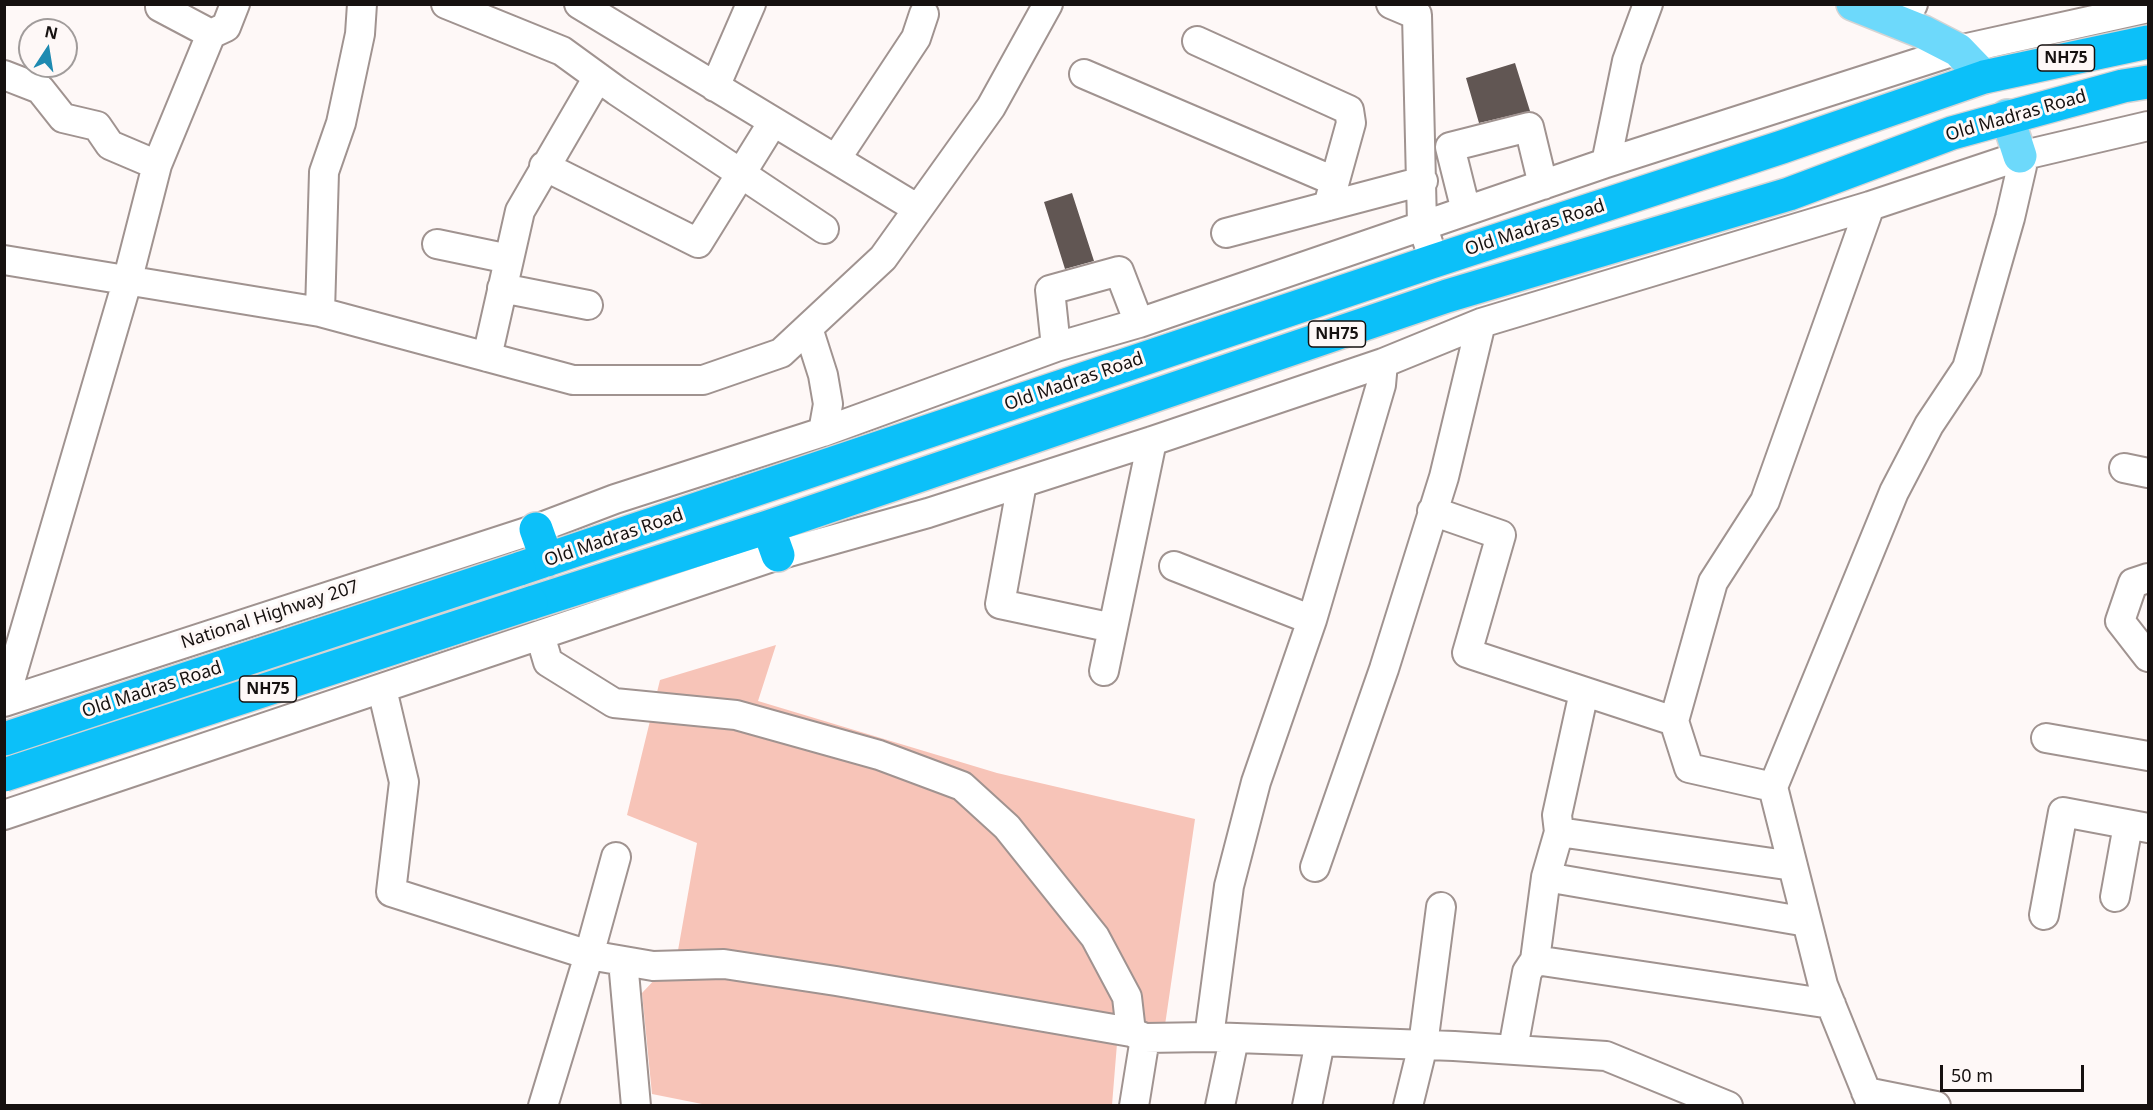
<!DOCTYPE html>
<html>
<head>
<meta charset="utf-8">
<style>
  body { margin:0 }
  #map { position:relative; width:2153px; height:1110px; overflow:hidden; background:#fef8f7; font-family:"Noto Sans",sans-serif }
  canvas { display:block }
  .frame { position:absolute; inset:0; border:6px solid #161110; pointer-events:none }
  .north { position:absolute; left:18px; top:18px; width:60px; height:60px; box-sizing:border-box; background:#fef8f7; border:2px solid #a19c9b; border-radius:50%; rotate:12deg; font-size:16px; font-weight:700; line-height:24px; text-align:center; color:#161110 }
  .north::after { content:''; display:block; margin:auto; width:21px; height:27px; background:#1e8ab1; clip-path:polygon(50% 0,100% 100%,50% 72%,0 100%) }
  .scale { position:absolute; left:1940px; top:1065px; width:144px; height:27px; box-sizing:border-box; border:3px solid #161110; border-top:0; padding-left:8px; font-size:18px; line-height:21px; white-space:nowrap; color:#161110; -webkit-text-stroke:4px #fef8f7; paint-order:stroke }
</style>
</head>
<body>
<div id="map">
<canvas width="2153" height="1110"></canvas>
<div class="frame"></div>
<div class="north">N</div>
<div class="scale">50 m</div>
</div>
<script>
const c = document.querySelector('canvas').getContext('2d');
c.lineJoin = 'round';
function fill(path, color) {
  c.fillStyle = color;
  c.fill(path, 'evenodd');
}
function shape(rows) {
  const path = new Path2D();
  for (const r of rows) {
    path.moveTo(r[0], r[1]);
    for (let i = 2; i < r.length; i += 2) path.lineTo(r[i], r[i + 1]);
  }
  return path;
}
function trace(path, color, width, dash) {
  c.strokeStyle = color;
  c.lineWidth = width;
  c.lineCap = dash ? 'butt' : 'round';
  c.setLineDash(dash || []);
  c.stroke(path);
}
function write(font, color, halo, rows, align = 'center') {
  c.font = font + ' "Noto Sans",sans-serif';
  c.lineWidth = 6;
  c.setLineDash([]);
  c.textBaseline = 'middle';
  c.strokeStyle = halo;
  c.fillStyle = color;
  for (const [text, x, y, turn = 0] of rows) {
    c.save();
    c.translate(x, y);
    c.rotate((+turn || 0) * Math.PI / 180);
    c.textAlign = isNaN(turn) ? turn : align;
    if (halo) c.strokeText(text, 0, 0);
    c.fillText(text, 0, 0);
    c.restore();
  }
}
const green = shape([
  [776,645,758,701,997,773,1195,819,1165,1025,1119,1019,1112,1105,712,1106,652,1094,642,993,677,956,697,843,627,815,660,680]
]);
const building = shape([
  [1515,63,1530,111,1479,123,1466,78],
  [1072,193,1094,261,1065,269,1044,202]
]);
const minor = shape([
  [161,4,160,7,211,34],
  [446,4,562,51,617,91,824,229],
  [579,4,918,209],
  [1391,4,1417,15,1422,224,1434,261],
  [1903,24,1913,4],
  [1197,41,1349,110,1351,123,1328,206],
  [1084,74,1334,181],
  [4,75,40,89,63,118,97,126,110,145,157,165],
  [715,87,751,4],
  [836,159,916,38,924,14],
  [1606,163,1627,61,1648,4],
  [544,166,698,243,773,122],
  [1466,211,1450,147,1529,127,1543,185],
  [1226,233,1423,181],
  [437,244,509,259],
  [4,260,320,312,573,380,703,380,781,353,883,258,991,107,1048,4],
  [502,288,588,305],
  [320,312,324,172,341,123,360,34,362,4],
  [808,328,823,375,828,404,823,432],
  [1056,347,1050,290,1119,271,1139,323],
  [487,357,520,211,598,77],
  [1383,363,1381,385,1312,620,1256,782,1229,886,1209,1037,1454,1046,1606,1056,1728,1106],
  [2124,468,2148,473],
  [1022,483,1000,604,1113,628],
  [1432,511,1501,535,1467,653,1674,721],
  [1174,566,1312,620],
  [2148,578,2133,583,2120,621,2148,657],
  [540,635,548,662,614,703,736,715,879,755,962,786,1007,827,1095,937,1127,997,1131,1032],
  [1104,671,1152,441],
  [382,689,404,782,391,892,589,955,543,1106],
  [4,702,536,529,615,499,823,432,1056,347,1139,323,1606,163,1958,50,2148,8],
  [4,702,127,282,157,165,211,34,226,27,235,4],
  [2046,738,2148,756],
  [1773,787,1689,768,1674,721,1713,582,1765,501,1870,206],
  [4,815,778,555,928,513,1152,441,1383,363,1481,323,1870,206,2020,156,2148,126],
  [1559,832,1793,866],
  [616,857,589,955,653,966,724,964,836,981,1131,1032,1145,1038,1209,1037],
  [1315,867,1384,669,1444,477,1481,323],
  [1546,877,1807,922],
  [2115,897,2128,825],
  [2044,915,2063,812,2148,828],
  [1535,960,1831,1004],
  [623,961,636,1106],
  [1513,1049,1527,972,1535,960,1546,877,1559,832,1557,815,1584,692],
  [1866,1092,1936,1106],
  [1134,1106,1145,1038],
  [1220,1106,1234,1039],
  [1307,1106,1320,1042],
  [1408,1106,1423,1045,1441,907],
  [1872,1106,1823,985,1773,787,1894,492,1929,425,1967,368,2010,218,2022,166,2020,156]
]);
const major = shape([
  [1853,4,1923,32,1958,50,1984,77],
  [2007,116,2020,156]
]);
const highway = shape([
  [768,527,778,555],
  [536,529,547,560],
  [519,569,1434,261,1782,147,1984,77,2148,42],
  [531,603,768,527,1447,296,1789,194,1952,133,2123,86,2148,82]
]);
const highwayBridge = shape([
  [4,739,519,569],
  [4,775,531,603]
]);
const shields = [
  [2066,58,57],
  [1337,334,57],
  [268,689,57]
];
const shieldNames = [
  ["NH75",2066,58],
  ["NH75",1337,334],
  ["NH75",268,689]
];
const streetNames = [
  ["Old Madras Road",2016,116,-16],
  ["Old Madras Road",1535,228,-18],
  ["Old Madras Road",1074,382,-19],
  ["Old Madras Road",614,538,-19],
  ["National Highway 207",270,615,-18],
  ["Old Madras Road",152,690,-18]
];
fill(green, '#f7c4b8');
fill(building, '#615653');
trace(minor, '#a09390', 32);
trace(major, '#d5d4d4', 36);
trace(highway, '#d5d4d4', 36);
trace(minor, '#fff', 28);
trace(major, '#6dd9fb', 33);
trace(highway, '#0cc0f9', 33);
trace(highwayBridge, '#d5d4d4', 36, []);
trace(highwayBridge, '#0cc0f9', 33);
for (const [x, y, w] of shields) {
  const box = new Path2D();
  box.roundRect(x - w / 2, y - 13, w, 26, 4.5);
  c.fillStyle = '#fef8f7';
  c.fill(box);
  trace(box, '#161110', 1.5);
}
write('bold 16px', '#161110', null, shieldNames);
write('18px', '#161110', '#fef8f7', streetNames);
</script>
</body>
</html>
